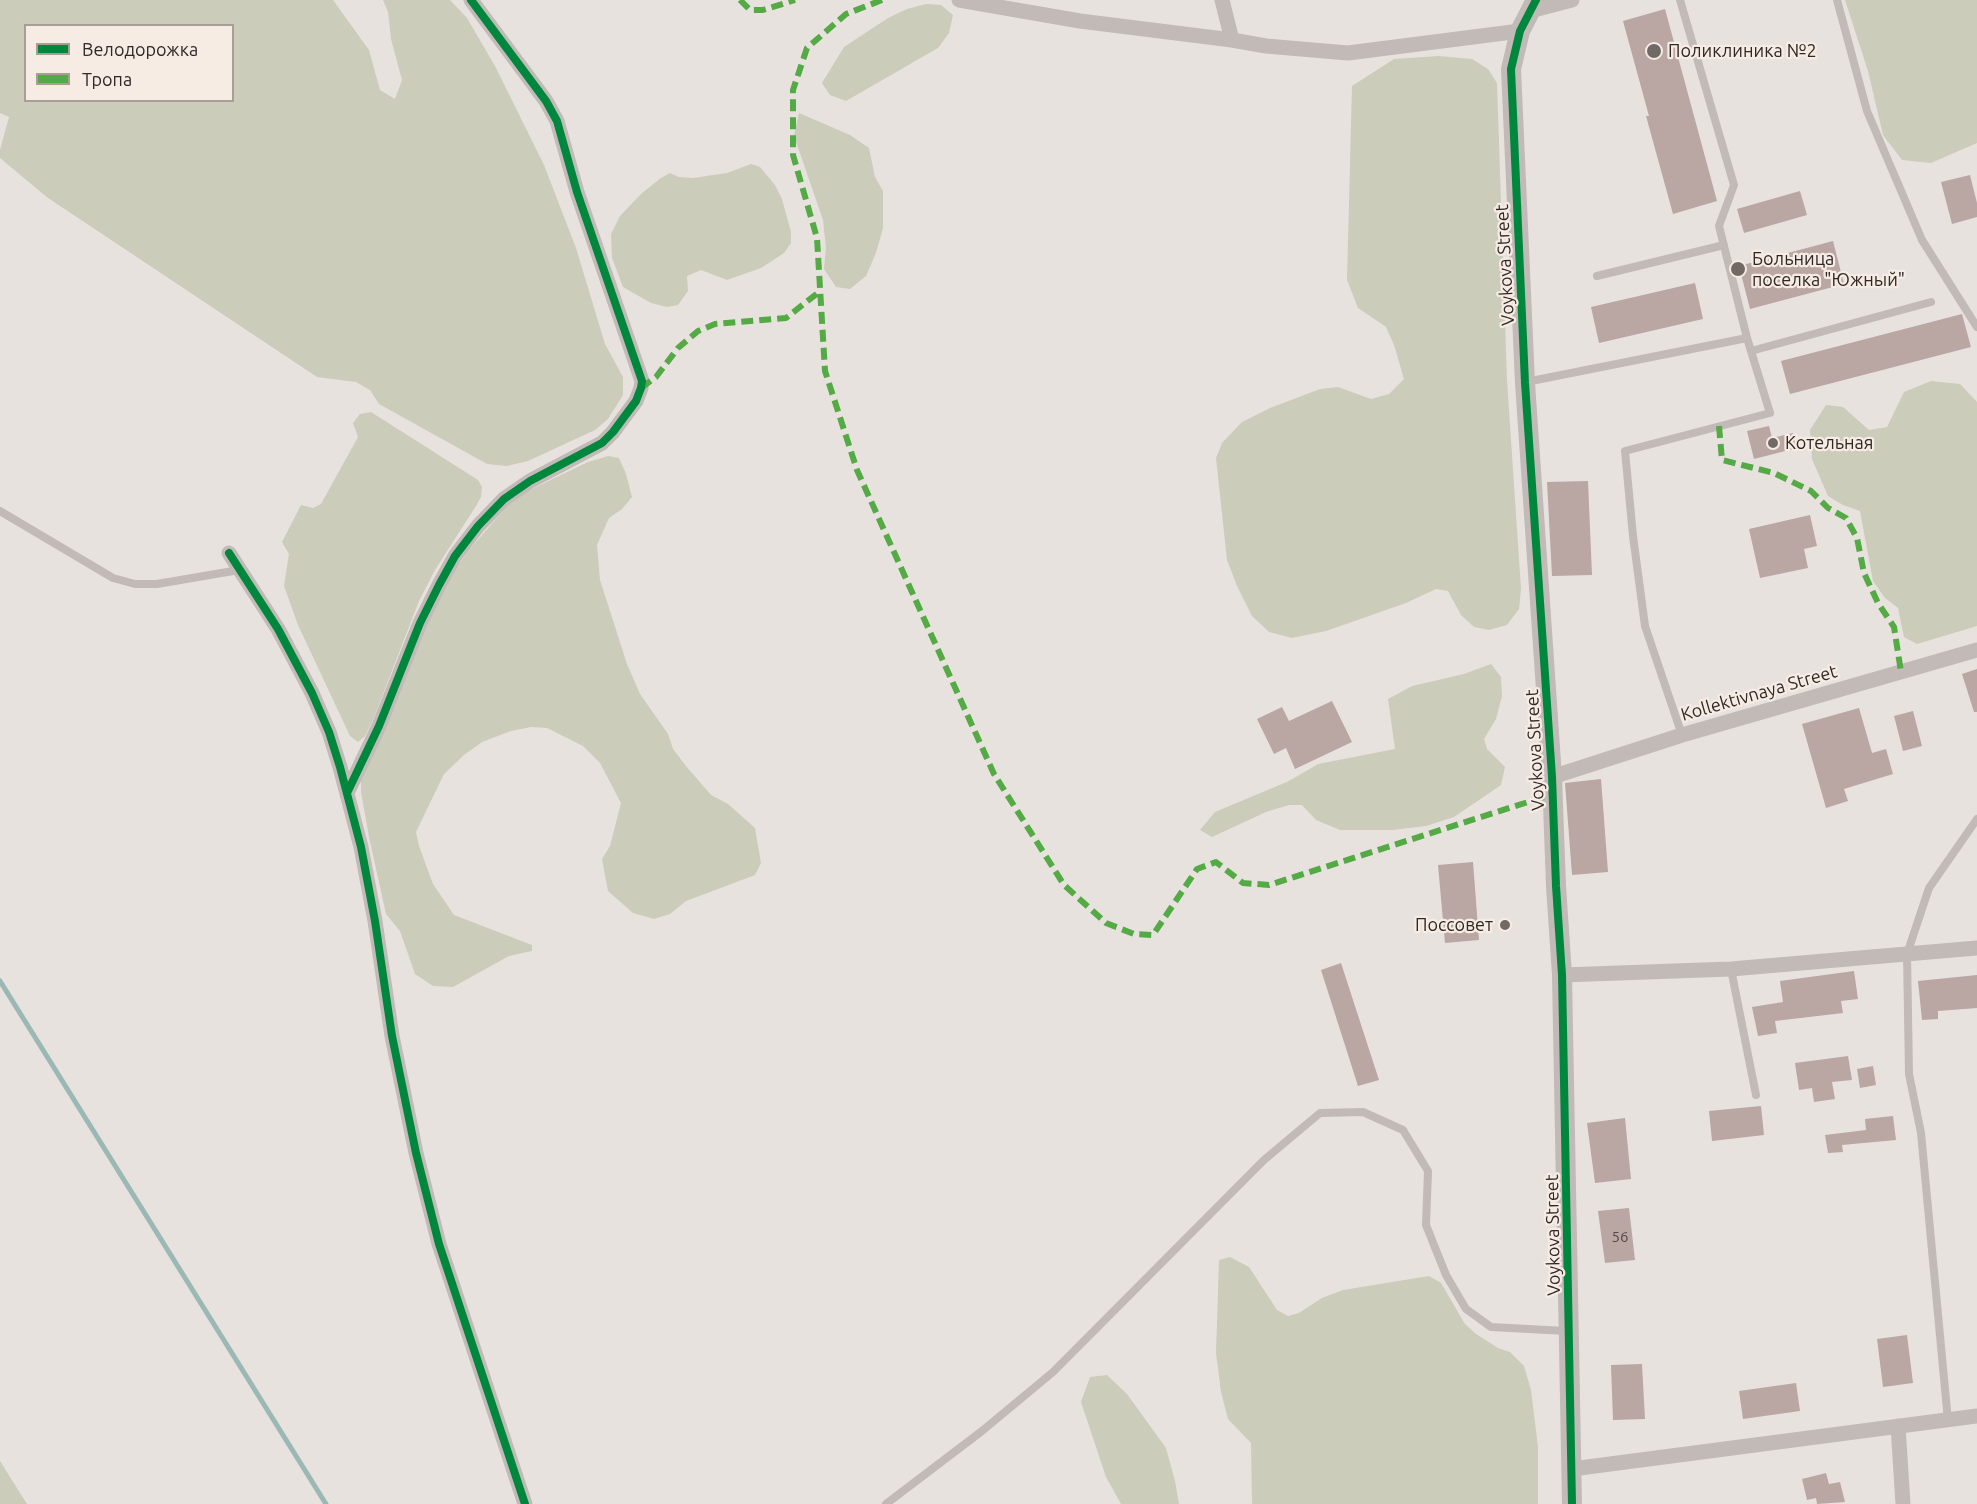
<!DOCTYPE html>
<html>
<head>
<meta charset="utf-8">
<style>
  body { margin:0 }
  #map { position:relative; width:1977px; height:1504px; overflow:hidden; background:#e8e2de; font-family:Ubuntu,sans-serif }
  canvas { display:block }
  .legend { position:absolute; left:24px; top:24px; width:210px; height:78px; box-sizing:border-box; background:#f6ece4; border:2px solid #a79e98; margin:0; padding:8px 10px; list-style:none; font-size:18px; color:#312826 }
  .legend li { display:flex; align-items:center; gap:12px; height:30px }
  .legend b { width:30px; border:2px solid #a79e98 }
</style>
</head>
<body>
<div id="map">
<canvas width="1977" height="1504"></canvas>
<ul class="legend">
<li><b style="height:8px;background:#00873e"></b>Велодорожка</li>
<li><b style="height:8px;background:#54aa44"></b>Тропа</li>
</ul>
</div>
<script>
const c = document.querySelector('canvas').getContext('2d');
c.lineJoin = 'round';
function fill(path, color) {
  c.fillStyle = color;
  c.fill(path, 'evenodd');
}
function shape(rows) {
  const path = new Path2D();
  for (const r of rows) {
    path.moveTo(r[0], r[1]);
    for (let i = 2; i < r.length; i += 2) path.lineTo(r[i], r[i + 1]);
  }
  return path;
}
function trace(path, color, width, dash) {
  c.strokeStyle = color;
  c.lineWidth = width;
  c.lineCap = dash ? 'butt' : 'round';
  c.setLineDash(dash || []);
  c.stroke(path);
}
function write(font, color, halo, rows, align = 'center') {
  c.font = font + ' Ubuntu,sans-serif';
  c.lineWidth = 4.5;
  c.setLineDash([]);
  c.textBaseline = 'middle';
  c.strokeStyle = halo;
  c.fillStyle = color;
  for (const [text, x, y, turn = 0] of rows) {
    c.save();
    c.translate(x, y);
    c.rotate((+turn || 0) * Math.PI / 180);
    c.textAlign = isNaN(turn) ? turn : align;
    if (halo) c.strokeText(text, 0, 0);
    c.fillText(text, 0, 0);
    c.restore();
  }
}
const green = shape([
  [0,0,333,0,369,50,380,90,395,99,402,80,391,39,388,12,383,0,450,0,467,18,495,66,544,165,576,248,605,344,623,377,623,395,608,419,595,430,528,461,507,466,487,464,379,404,370,390,356,382,317,377,48,198,0,158,0,150,9,117,0,113],
  [26,26,232,26,232,100,26,100],
  [1845,0,1977,0,1977,143,1931,163,1902,160,1883,135,1868,71],
  [926,4,941,5,953,15,949,33,938,48,846,101,830,95,822,83,844,47,888,18,907,9],
  [1439,56,1472,59,1488,69,1497,83,1507,380,1521,589,1519,609,1507,625,1489,630,1474,627,1461,615,1448,591,1436,589,1406,603,1326,631,1292,638,1269,632,1252,616,1237,586,1227,560,1216,458,1222,443,1242,422,1270,408,1320,389,1338,387,1371,399,1389,394,1404,379,1394,345,1386,327,1358,308,1347,280,1352,86,1394,59],
  [799,113,850,135,869,148,875,177,883,191,883,228,876,253,866,276,850,289,836,287,824,269,826,248,823,220,794,136],
  [751,164,760,167,775,185,782,199,791,232,791,243,784,253,761,268,727,280,701,270,687,276,688,291,678,305,667,307,651,303,623,287,612,258,611,234,620,216,642,193,661,178,670,173,679,177,693,178,727,173],
  [1931,381,1960,384,1977,402,1977,626,1917,644,1904,637,1898,608,1885,598,1873,581,1860,511,1843,505,1828,496,1812,459,1810,430,1826,405,1843,407,1869,430,1887,427,1904,392],
  [371,412,478,480,482,487,481,497,476,506,435,570,419,601,373,720,365,736,358,742,350,736,298,625,284,586,289,554,282,542,301,505,313,508,321,504,358,437,353,423,360,414],
  [608,456,619,458,626,474,632,497,622,509,609,518,597,545,600,580,627,664,640,694,668,734,673,749,686,766,711,795,728,804,755,828,761,863,755,875,686,901,670,914,654,919,633,913,608,891,602,859,610,846,621,803,600,763,583,746,547,728,531,727,511,731,482,742,464,755,444,774,416,832,419,846,433,884,454,915,532,945,532,951,509,956,453,987,433,986,415,974,400,931,386,914,369,837,361,792,361,780,396,703,427,624,447,581,469,550,515,497,588,462],
  [1491,664,1501,677,1502,696,1496,719,1484,739,1487,749,1505,767,1501,785,1454,817,1426,826,1393,830,1340,830,1316,820,1302,805,1289,805,1266,812,1212,837,1200,830,1215,812,1289,781,1318,764,1395,749,1388,699,1412,686,1464,674],
  [1230,1257,1249,1267,1277,1310,1288,1316,1299,1313,1322,1298,1343,1290,1429,1276,1441,1283,1465,1324,1476,1334,1498,1348,1510,1352,1524,1366,1531,1390,1538,1447,1538,1504,1252,1504,1251,1443,1228,1419,1221,1392,1216,1353,1219,1260],
  [1107,1375,1127,1394,1166,1448,1175,1481,1179,1504,1121,1504,1106,1477,1081,1402,1090,1377],
  [0,1461,27,1504,0,1504]
]);
const stream = shape([
  [0,981,326,1504]
]);
const building = shape([
  [1665,9,1717,201,1673,214,1646,116,1649,116,1623,21],
  [1970,175,1977,203,1977,217,1952,224,1941,182],
  [1800,191,1807,215,1744,233,1737,209],
  [1833,241,1844,284,1750,309,1739,266],
  [1695,283,1703,319,1599,343,1591,307],
  [1962,314,1971,347,1790,394,1781,361],
  [1769,426,1772,438,1793,433,1797,448,1754,459,1747,431],
  [1588,481,1592,575,1552,576,1547,482],
  [1810,515,1817,546,1804,549,1808,568,1760,578,1749,529],
  [1977,669,1977,712,1974,712,1962,674],
  [1332,701,1352,742,1295,769,1286,748,1274,754,1257,719,1282,707,1289,721],
  [1859,708,1872,753,1886,749,1893,774,1844,789,1848,801,1826,808,1802,724],
  [1913,711,1922,746,1903,751,1894,716],
  [1601,779,1608,872,1572,875,1565,783],
  [1473,862,1479,940,1445,943,1438,865],
  [1341,963,1379,1080,1358,1086,1321,970],
  [1854,971,1858,999,1841,1001,1843,1013,1775,1021,1777,1033,1758,1036,1752,1007,1783,1002,1780,981],
  [1977,975,1977,1008,1938,1011,1938,1019,1922,1020,1918,981],
  [1848,1056,1852,1080,1832,1082,1835,1099,1814,1102,1812,1088,1799,1090,1795,1063],
  [1873,1066,1876,1085,1860,1088,1857,1069],
  [1761,1106,1764,1135,1712,1141,1709,1111],
  [1893,1116,1896,1140,1842,1145,1843,1152,1828,1153,1825,1135,1866,1130,1865,1119],
  [1625,1118,1631,1179,1595,1183,1587,1123],
  [1629,1208,1635,1260,1605,1263,1598,1211],
  [1907,1335,1913,1383,1883,1387,1877,1339],
  [1642,1364,1645,1419,1613,1420,1611,1365],
  [1796,1383,1800,1411,1743,1419,1739,1391],
  [1826,1473,1829,1484,1840,1482,1845,1502,1817,1504,1816,1498,1807,1500,1802,1479]
]);
const service = shape([
  [1680,0,1734,185,1719,226,1747,338,1770,413,1625,451,1633,536,1645,626,1682,735],
  [1837,0,1867,111,1922,240,1977,327],
  [1597,276,1724,245],
  [1751,351,1931,302],
  [1526,382,1747,338],
  [0,511,113,578,135,584,157,584,239,570],
  [1731,969,1756,1095],
  [1948,1421,1921,1133,1909,1074,1907,954,1929,888,1977,819],
  [886,1504,982,1431,1053,1372,1264,1160,1320,1113,1363,1112,1403,1130,1428,1171,1426,1225,1446,1275,1466,1309,1491,1327,1566,1331]
]);
const minor = shape([
  [959,0,1080,21,1232,40,1266,46,1348,53,1520,31],
  [1222,0,1232,40],
  [1530,11,1572,0],
  [229,553,278,629,312,693,329,732,340,767,361,847,375,921,392,1036,416,1153,439,1244,525,1504],
  [1552,777,1682,735,1977,650],
  [347,793,379,726,420,623,439,585,455,556,478,526,504,499,530,481,602,443,613,432,636,401,641,388,642,381,577,192,557,121,546,101,471,0],
  [1562,975,1731,969,1977,948],
  [1898,1426,1903,1504],
  [1572,1469,1977,1416]
]);
const tertiary = shape([
  [1536,0,1520,31,1511,69,1525,383,1552,777,1556,886,1562,975,1572,1504]
]);
const quiet = shape([
  [740,0,750,10,763,10,795,0],
  [882,0,846,14,807,48,793,90,793,155,817,238,825,371,857,470,994,774,1064,885,1106,923,1134,934,1153,935,1197,869,1216,862,1243,883,1269,885,1553,794],
  [641,388,656,377,678,348,698,331,715,324,786,318,819,292],
  [1719,426,1722,460,1774,473,1811,491,1828,508,1846,518,1857,538,1864,573,1878,603,1894,627,1901,672]
]);
const cycleway = shape([
  [1536,0,1520,31,1511,69,1525,383,1552,777,1556,886,1562,975,1572,1504],
  [229,553,278,629,312,693,329,732,340,767,361,847,375,921,392,1036,416,1153,439,1244,525,1504],
  [347,793,379,726,420,623,439,585,455,556,478,526,504,499,530,481,602,443,613,432,636,401,641,388,642,381,577,192,557,121,546,101,471,0]
]);
const markers = [
  [1654,51,8,"#716966"],
  [1738,269,8,"#716966"],
  [1773,443,6,"#716966"],
  [1505,925,6,"#716966"]
];
const numberNames = [
  ["56",1620,1237]
];
const poiNames = [
  ["Поликлиника №2",1668,51],
  ["Больница",1752,259],
  ["поселка \"Южный\"",1752,280],
  ["Котельная",1785,443],
  ["Поссовет",1493,925,"right"]
];
const streetNames = [
  ["Voykova Street",1505,265,-93],
  ["Kollektivnaya Street",1759,693,-16],
  ["Voykova Street",1535,750,-93],
  ["Voykova Street",1553,1235,-91]
];
fill(green, '#cbccb9');
trace(stream, '#9cb8b5', 5);
fill(building, '#baa6a2');
trace(service, '#c1bab7', 8);
trace(minor, '#c1bab7', 15);
trace(tertiary, '#c1bab7', 20);
trace(quiet, '#54aa44', 6, [12, 6]);
trace(cycleway, '#00873e', 8);
for (const [x, y, r, color] of markers) {
  const dot = new Path2D();
  dot.arc(x, y, r, 0, 2 * Math.PI);
  c.fillStyle = color;
  c.fill(dot);
  trace(dot, '#f6ece4', 2);
}
write('15px', '#534845', null, numberNames);
write('18px', '#312826', '#f6ece4', poiNames, 'left');
write('18px', '#312826', '#f6ece4', streetNames);
</script>
</body>
</html>
